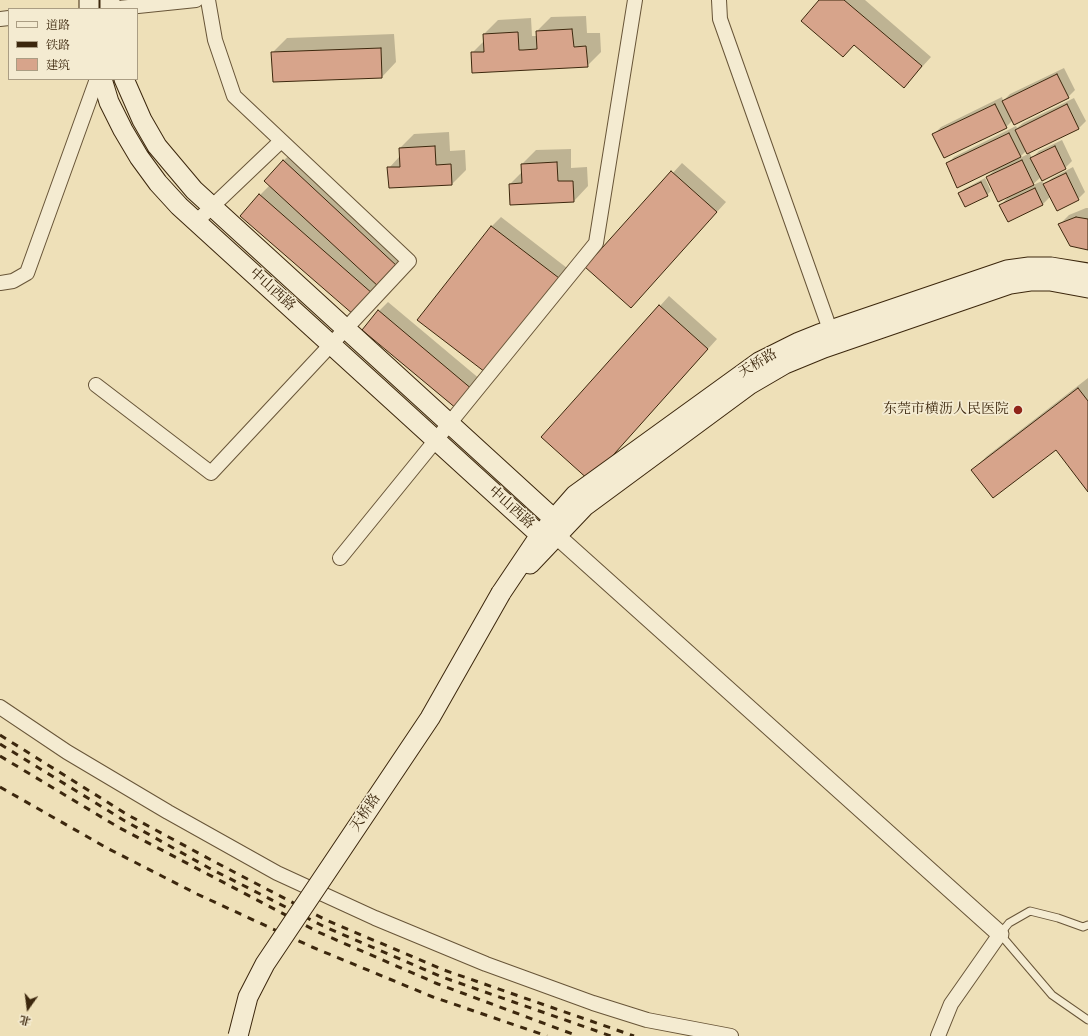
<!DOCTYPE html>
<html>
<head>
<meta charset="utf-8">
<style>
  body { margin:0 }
  #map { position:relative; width:1088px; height:1036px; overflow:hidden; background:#eee0b8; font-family:Cardo,"Noto Serif SC",serif }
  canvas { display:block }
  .legend { position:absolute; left:8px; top:8px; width:130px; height:72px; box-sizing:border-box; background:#f4ebd1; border:1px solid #aa9d83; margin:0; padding:5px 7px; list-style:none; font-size:12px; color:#3c270d }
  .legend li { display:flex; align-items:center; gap:8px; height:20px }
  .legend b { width:20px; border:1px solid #aa9d83 }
  .north { position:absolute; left:8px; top:988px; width:40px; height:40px; -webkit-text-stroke:3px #f4ebd1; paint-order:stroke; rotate:194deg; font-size:11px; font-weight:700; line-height:16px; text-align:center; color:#3c270d }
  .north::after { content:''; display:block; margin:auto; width:14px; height:18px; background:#3c270d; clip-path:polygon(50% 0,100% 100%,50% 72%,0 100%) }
</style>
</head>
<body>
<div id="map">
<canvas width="1088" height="1036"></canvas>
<ul class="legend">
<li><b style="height:5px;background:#f4ebd1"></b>道路</li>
<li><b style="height:5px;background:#3c270d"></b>铁路</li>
<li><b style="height:11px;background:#d7a48b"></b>建筑</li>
</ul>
<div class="north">北</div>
</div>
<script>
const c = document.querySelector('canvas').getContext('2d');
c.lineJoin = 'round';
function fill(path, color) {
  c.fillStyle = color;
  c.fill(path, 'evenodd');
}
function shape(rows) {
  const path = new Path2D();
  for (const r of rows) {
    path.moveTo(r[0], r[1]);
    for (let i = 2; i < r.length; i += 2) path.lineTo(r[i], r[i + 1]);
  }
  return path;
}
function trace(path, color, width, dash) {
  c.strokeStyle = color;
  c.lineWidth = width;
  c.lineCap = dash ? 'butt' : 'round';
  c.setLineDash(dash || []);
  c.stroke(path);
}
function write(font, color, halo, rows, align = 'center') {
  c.font = font + ' Cardo,"Noto Serif SC",serif';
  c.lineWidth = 3.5;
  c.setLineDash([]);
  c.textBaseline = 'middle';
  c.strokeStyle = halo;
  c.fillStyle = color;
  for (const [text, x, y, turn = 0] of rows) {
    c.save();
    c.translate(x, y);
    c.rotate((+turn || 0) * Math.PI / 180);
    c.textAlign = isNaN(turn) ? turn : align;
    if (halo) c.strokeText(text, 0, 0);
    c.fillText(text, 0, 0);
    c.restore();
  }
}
const shadow = shape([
  [821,0,865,0,931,57,904,87],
  [586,16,587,33,600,33,601,52,587,66,472,53,484,41,484,34,498,20,531,18,532,36,537,36,537,31,551,17],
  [394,34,396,62,382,77,272,53,287,38],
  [1064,68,1075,90,1068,97,1013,120,1006,127,934,134,941,127,1002,97,1003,101,1010,94],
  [1074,98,1086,121,1079,128,1029,152,1032,158,1039,151,1062,140,1072,161,1065,168,1041,177,1031,186,1042,181,1044,185,1052,178,1073,167,1085,192,1078,199,1051,196,1043,204,1008,221,1001,205,1010,195,987,177,997,168,947,164,954,157,1016,126,1017,128,1023,123],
  [1026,151,1028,154,1018,159],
  [449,132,450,151,465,150,466,170,452,184,389,187,389,168,400,156,400,148,414,134],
  [571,149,571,168,587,167,588,186,574,201,510,184,522,172,522,164,536,150],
  [293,152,407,257,363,305,260,195,270,185,283,161],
  [682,163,726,202,640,297,587,267],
  [985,178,991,191,987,195,959,194,964,189],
  [1086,208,1088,208,1088,249,1060,224,1069,215],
  [501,217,567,268,494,362,419,320,492,226],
  [669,296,717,339,599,470,660,306],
  [388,302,481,380,466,398,379,311],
  [1088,378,1088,490,1056,449,973,470,987,456]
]);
const building = shape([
  [819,0,844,0,922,66,904,88,854,45,843,57,801,21,819,0],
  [572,29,574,47,586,46,588,67,472,73,471,52,484,52,483,34,518,32,519,50,523,50,537,49,536,31,572,29],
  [381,48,382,78,273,82,271,52,381,48],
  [1057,74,1069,98,1014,125,1002,101,1057,74],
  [995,104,1007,128,944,158,932,134,995,104],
  [1067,104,1079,129,1027,154,1015,130,1067,104],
  [1009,133,1021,157,957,188,946,163,1009,133],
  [435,146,436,165,451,164,452,185,389,188,387,167,400,167,399,148,435,146],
  [1055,146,1066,169,1042,181,1030,158,1055,146],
  [283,160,398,267,379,287,264,181,283,160],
  [1022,160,1034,185,998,202,986,177,1022,160],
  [557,162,558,181,573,181,574,202,510,205,509,184,522,183,521,164,557,162],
  [671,171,717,212,631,308,585,267,671,171],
  [1066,173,1079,200,1057,211,1043,184,1066,173],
  [981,182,988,196,965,207,958,193,981,182],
  [1035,188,1043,205,1008,222,999,205,1035,188],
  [259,194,373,294,354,315,240,216,259,194],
  [1076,217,1088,219,1088,250,1070,246,1058,224,1076,217],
  [491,226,559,278,485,372,417,320,491,226],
  [659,305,708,349,590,481,541,437,659,305],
  [378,310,473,390,457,409,362,330,378,310],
  [1078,388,1088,401,1088,492,1056,450,993,498,971,470,1078,388]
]);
const service = shape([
  [1088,925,1083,927,1058,918,1030,911,1009,923,1000,934,1052,995,1088,1020]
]);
const minor = shape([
  [719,0,720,19,833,338],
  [109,9,196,0],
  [0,19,9,18],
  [197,221,281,141],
  [0,283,13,281,27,273,97,79],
  [96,385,211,473,409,261,234,96,215,40,208,0],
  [340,558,596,243,635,0],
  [0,707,67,752,168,812,277,873,375,918,486,964,593,1003,647,1020,731,1036],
  [938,1036,951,1004,1000,934]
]);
const tertiary = shape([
  [558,537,1000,934]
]);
const secondary = shape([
  [89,0,89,9],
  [110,0,110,9],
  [102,79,109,102,123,130,139,157,158,183,179,206,540,535,552,536],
  [124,79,142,120,157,146,194,190,554,519,557,531],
  [530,564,585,506,749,385,785,364,824,348,1010,284,1030,281,1050,281,1088,288],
  [501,593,540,535,575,495,759,362,799,342,819,334,1007,270,1029,267,1051,267,1088,273]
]);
const rail = shape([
  [0,735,128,815,213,861,326,920,444,970,634,1036],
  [0,744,125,821,209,868,323,926,442,977,611,1036],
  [0,756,118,827,318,932,438,984,578,1036],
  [0,787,107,848,197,894,312,947,433,997,547,1036]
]);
const secondaryBridge = shape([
  [238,1036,248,997,265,964,430,718,501,593]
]);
const markers = [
  [1018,410,5,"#8f2418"]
];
const streetNames = [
  ["中山西路",272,290,42],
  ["天桥路",758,364,-31],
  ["中山西路",511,508,42],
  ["天桥路",366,813,-56]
];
const poiNames = [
  ["东莞市横沥人民医院",1009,410]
];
fill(shadow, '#0003');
fill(building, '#d7a48b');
trace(building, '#3c270d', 1);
trace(service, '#685538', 9);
trace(minor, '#685538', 16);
trace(tertiary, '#685538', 19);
trace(secondary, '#3c270d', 21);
trace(service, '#f4ebd1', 7);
trace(minor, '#f4ebd1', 14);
trace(tertiary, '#f4ebd1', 17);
trace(secondary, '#f4ebd1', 19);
trace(rail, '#3c270d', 3, [7, 7]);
trace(secondaryBridge, '#3c270d', 21, []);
trace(secondaryBridge, '#f4ebd1', 19);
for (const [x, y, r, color] of markers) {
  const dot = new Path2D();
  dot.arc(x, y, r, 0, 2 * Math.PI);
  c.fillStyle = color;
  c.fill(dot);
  trace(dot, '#f4ebd1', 1.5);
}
write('14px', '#3c270d', '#f4ebd1', streetNames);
write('14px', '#3c270d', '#f4ebd1', poiNames, 'right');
</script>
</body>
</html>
